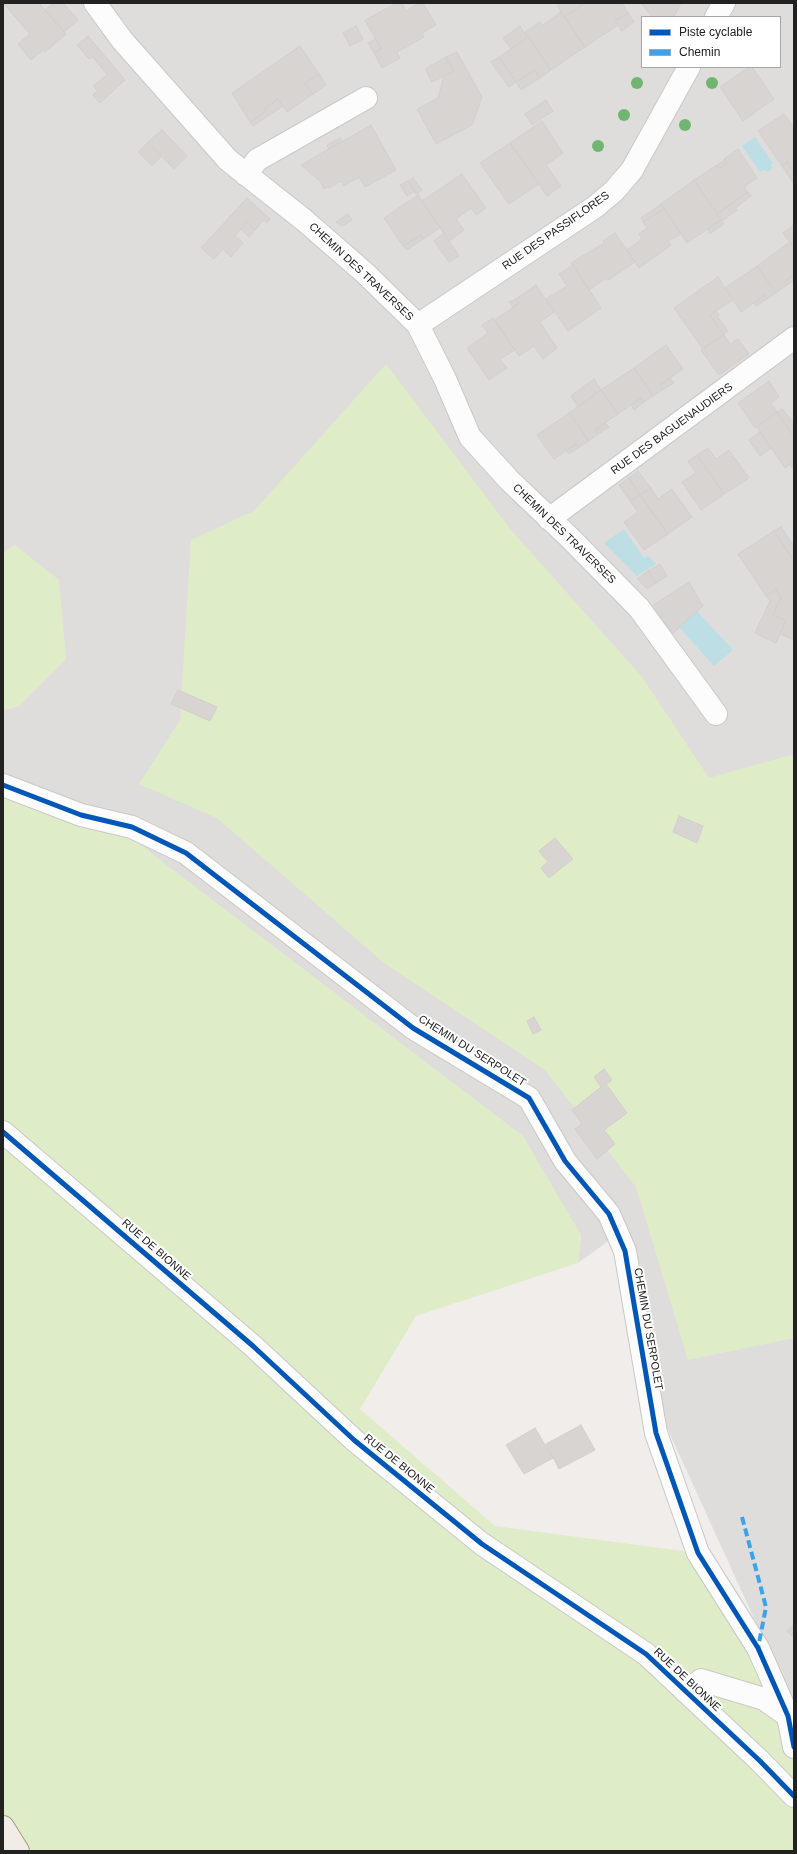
<!DOCTYPE html>
<html>
<head>
<meta charset="utf-8">
<style>
  body { margin:0 }
  #map { position:relative; width:797px; height:1854px; overflow:hidden; background:#f0edea; font-family:Helvetica,sans-serif }
  canvas { display:block }
  .frame { position:absolute; inset:0; border:4px solid #222; pointer-events:none }
  .legend { position:absolute; left:641px; top:16px; width:140px; height:52px; box-sizing:border-box; background:#fff; border:1px solid #a7a7a7; margin:0; padding:5px 7px; list-style:none; font-size:12px; color:#222 }
  .legend li { display:flex; align-items:center; gap:8px; height:20px }
  .legend b { width:20px; border:1px solid #a7a7a7 }
</style>
</head>
<body>
<div id="map">
<canvas width="797" height="1854"></canvas>
<div class="frame"></div>
<ul class="legend">
<li><b style="height:5px;background:#0057b8"></b>Piste cyclable</li>
<li><b style="height:5px;background:#3ea2ea"></b>Chemin</li>
</ul>
</div>
<script>
const c = document.querySelector('canvas').getContext('2d');
c.lineJoin = 'round';
function fill(path, color) {
  c.fillStyle = color;
  c.fill(path, 'evenodd');
}
function shape(rows) {
  const path = new Path2D();
  for (const r of rows) {
    path.moveTo(r[0], r[1]);
    for (let i = 2; i < r.length; i += 2) path.lineTo(r[i], r[i + 1]);
  }
  return path;
}
function trace(path, color, width, dash) {
  c.strokeStyle = color;
  c.lineWidth = width;
  c.lineCap = dash ? 'butt' : 'round';
  c.setLineDash(dash || []);
  c.stroke(path);
}
function write(font, color, halo, rows, align = 'center') {
  c.font = font + ' Helvetica,sans-serif';
  c.lineWidth = 4;
  c.setLineDash([]);
  c.textBaseline = 'middle';
  c.strokeStyle = halo;
  c.fillStyle = color;
  for (const [text, x, y, turn = 0] of rows) {
    c.save();
    c.translate(x, y);
    c.rotate((+turn || 0) * Math.PI / 180);
    c.textAlign = isNaN(turn) ? turn : align;
    if (halo) c.strokeText(text, 0, 0);
    c.fillText(text, 0, 0);
    c.restore();
  }
}
const residential = shape([
  [3,3,794,3,794,1706,648,1386,614,1237,578,1263,581,1235,3,777,3,710,19,706,15,545,3,554],
  [642,17,780,17,780,67,642,67]
]);
const grass = shape([
  [386,364,511,530,642,677,709,778,791,755,794,759,794,1338,688,1360,636,1187,545,1070,384,963,217,818,139,784,180,720,191,540,254,511],
  [15,545,59,580,66,659,19,706,3,710,3,554],
  [3,777,105,818,523,1136,581,1235,578,1263,416,1316,360,1409,495,1526,698,1553,794,1746,794,1851,22,1851,3,1825]
]);
const water = shape([
  [755,137,773,163,771,165,772,168,769,172,763,170,760,172,742,146],
  [624,529,644,558,649,556,656,564,637,576,604,543],
  [697,611,733,650,714,666,679,627]
]);
const building = shape([
  [3,3,39,3,66,34,45,52,43,50,31,60,18,44,30,34,3,3],
  [54,3,63,3,78,20,64,32,45,10,54,3],
  [397,3,402,3,406,11,419,3,423,3,436,25,422,33,424,37,397,52,400,58,382,68,374,53,381,49,365,20,397,3],
  [561,3,585,3,564,17,557,6,561,3],
  [585,3,622,3,628,13,615,21,618,25,585,47,564,17,585,3],
  [641,3,681,3,674,17,652,17,641,3],
  [561,12,585,47,551,70,525,32,540,22,543,25,561,12],
  [628,13,634,22,622,31,615,21,628,13],
  [356,26,363,39,350,46,343,33,356,26],
  [520,26,527,37,511,49,503,38,520,26],
  [88,36,125,80,100,103,93,95,98,91,93,86,107,75,93,57,89,59,77,45,88,36],
  [529,37,551,70,540,78,535,70,516,82,499,57,529,37],
  [376,39,381,49,374,53,368,43,376,39],
  [300,46,319,74,305,83,313,94,287,112,278,99,265,108,266,111,250,122,232,93,300,46],
  [457,52,482,97,472,125,436,144,417,109,438,98,444,76,454,71,446,57,457,52],
  [446,57,454,71,432,82,425,69,446,57],
  [499,57,516,82,509,87,491,62,499,57],
  [749,67,752,67,774,99,743,121,720,87,749,67],
  [535,70,540,78,521,90,516,82,535,70],
  [319,74,326,85,313,94,305,83,319,74],
  [278,99,283,106,253,126,250,122,266,111,265,108,278,99],
  [546,100,553,111,532,125,525,114,546,100],
  [784,114,794,128,794,172,787,162,782,166,758,131,784,114],
  [542,121,563,153,546,165,561,186,547,196,510,143,542,121],
  [371,125,396,170,365,187,359,177,344,186,341,181,329,188,329,186,324,189,320,181,301,165,371,125],
  [162,130,187,156,174,169,148,142,162,130],
  [340,138,342,141,329,149,327,145,340,138],
  [148,142,162,156,152,166,138,152,148,142],
  [510,143,539,184,509,204,480,163,510,143],
  [738,149,757,178,744,187,748,192,717,214,694,180,717,165,719,169,727,163,724,159,738,149],
  [725,160,727,163,719,169,717,165,725,160],
  [787,162,794,172,794,184,782,166,787,162],
  [462,174,486,208,476,215,471,208,456,219,464,230,449,241,422,201,462,174],
  [413,178,422,190,416,194,408,181,413,178],
  [694,180,721,220,687,243,661,204,694,180],
  [408,181,415,191,407,196,400,185,408,181],
  [748,192,751,196,735,208,737,210,722,221,717,214,748,192],
  [418,195,440,228,423,239,421,235,403,246,384,218,418,195],
  [247,198,270,219,267,223,264,220,255,230,247,222,235,236,243,243,231,257,223,249,214,259,201,248,247,198],
  [661,204,664,209,643,222,641,218,661,204],
  [664,209,681,234,668,241,671,245,639,268,627,250,642,239,639,234,647,228,643,222,664,209],
  [348,214,352,220,342,226,336,222,348,214],
  [721,220,724,224,710,234,707,229,721,220],
  [247,222,255,230,249,237,241,229,247,222],
  [794,225,794,248,783,233,794,225],
  [444,233,459,256,449,262,434,241,444,233],
  [615,233,635,262,608,280,606,278,589,290,571,263,604,243,603,241,615,233],
  [421,235,423,239,407,250,403,246,421,235],
  [790,242,794,248,794,275,784,282,787,285,776,293,757,266,790,242],
  [573,265,601,308,568,331,546,299,567,286,559,274,573,265],
  [757,266,776,293,767,299,765,295,741,312,725,288,757,266],
  [794,275,794,280,787,285,784,282,794,275],
  [718,277,733,300,710,315,724,335,703,349,674,308,718,277],
  [536,285,554,312,540,322,557,348,543,359,534,346,519,356,495,320,519,303,516,299,536,285],
  [765,295,767,299,756,306,754,303,765,295],
  [516,299,519,303,513,308,509,302,516,299],
  [716,311,719,315,717,316,728,331,724,335,710,315,716,311],
  [493,318,515,350,500,359,507,368,489,380,467,348,488,333,482,325,493,318],
  [724,335,730,344,738,339,749,354,719,375,701,350,724,335],
  [666,345,683,369,660,385,664,389,653,396,634,368,666,345],
  [634,368,653,396,644,402,641,398,618,414,601,390,634,368],
  [670,378,674,383,664,389,660,385,670,378],
  [594,379,601,390,578,407,571,396,594,379],
  [769,381,779,397,771,403,777,412,755,428,738,403,769,381],
  [601,390,618,414,595,430,598,434,589,441,569,413,601,390],
  [641,398,644,402,634,410,631,405,641,398],
  [782,409,794,423,794,431,791,433,777,412,782,409],
  [777,412,791,433,794,431,794,461,785,468,757,427,777,412],
  [569,413,589,441,579,447,576,444,554,459,537,435,569,413],
  [605,423,609,427,598,434,595,430,605,423],
  [760,432,771,448,760,456,749,440,760,432],
  [576,444,579,447,569,454,566,451,576,444],
  [708,448,716,459,729,450,749,478,724,494,697,455,708,448],
  [697,455,724,494,701,510,682,482,696,473,688,461,697,455],
  [794,461,794,470,790,464,794,461],
  [638,471,651,488,640,495,629,478,638,471],
  [629,478,640,495,630,501,619,485,629,478],
  [651,488,658,499,672,489,692,517,668,534,640,495,651,488],
  [640,495,668,534,644,550,624,522,638,512,630,501,640,495],
  [781,527,794,546,794,561,774,531,781,527],
  [774,531,794,561,794,640,780,634,786,621,773,615,781,598,776,589,766,596,738,554,774,531],
  [660,564,667,576,656,583,648,571,660,564],
  [648,571,656,583,647,589,637,579,648,571],
  [689,582,703,606,671,635,650,612,652,606,689,582],
  [776,589,781,598,773,615,786,621,776,643,755,633,770,601,766,596,776,589],
  [178,690,217,707,210,721,171,704,178,690],
  [679,816,703,826,697,843,673,832,679,816],
  [555,838,573,859,549,878,541,868,548,862,539,851,555,838],
  [534,1017,541,1030,533,1034,527,1021,534,1017],
  [604,1069,612,1080,606,1084,627,1113,604,1130,615,1144,597,1159,575,1129,582,1124,572,1110,601,1087,594,1077,604,1069],
  [581,1425,595,1450,559,1469,546,1444,581,1425],
  [535,1428,553,1458,524,1474,506,1445,535,1428],
  [794,1625,794,1638,787,1631,794,1625]
]);
const street = shape([
  [95,3,122,40,228,160,304,220,366,274,418,325,445,379,470,437,510,481,569,537,639,608,716,714],
  [716,17,724,3],
  [246,175,257,160,366,98],
  [418,325,595,207,614,191,632,170,689,67],
  [549,519,794,338],
  [3,785,81,815,132,827,186,853,413,1028,529,1098,565,1161,609,1214,625,1251,656,1433,698,1553,758,1648,788,1716,794,1747],
  [3,1132,253,1346,354,1440,482,1544,646,1654,760,1761,794,1796],
  [686,1692,701,1680,764,1699,788,1716]
]);
const primary = shape([
  [3,1827,18,1851]
]);
const quiet = shape([
  [742,1517,766,1607,758,1648]
]);
const cycleway = shape([
  [3,785,81,815,132,827,186,853,413,1028,529,1098,565,1161,609,1214,625,1251,656,1433,698,1553,758,1648,788,1716,794,1747],
  [3,1132,253,1346,354,1440,482,1544,646,1654,760,1761,794,1796]
]);
const trees = [
  [637,83],
  [712,83],
  [624,115],
  [685,125],
  [598,146]
];
const streetNames = [
  ["RUE DES PASSIFLORES",556,231,-35],
  ["CHEMIN DES TRAVERSES",361,272,43],
  ["RUE DES BAGUENAUDIERS",672,429,-36],
  ["CHEMIN DES TRAVERSES",564,534,44],
  ["CHEMIN DU SERPOLET",472,1051,32],
  ["RUE DE BIONNE",156,1250,41],
  ["CHEMIN DU SERPOLET",648,1329,80],
  ["RUE DE BIONNE",399,1464,39],
  ["RUE DE BIONNE",687,1680,43]
];
fill(residential, '#dfdddc');
fill(grass, '#deedc8');
fill(water, '#bddee4');
fill(building, '#d7d4d1');
trace(building, '#d3cfcc', 1);
trace(street, '#c9c8c6', 24);
trace(primary, '#a79a86', 24);
trace(street, '#fdfcfc', 22);
trace(primary, '#f3ece6', 22);
trace(quiet, '#3ea2ea', 4, [8, 4]);
trace(cycleway, '#0057b8', 5);
c.fillStyle = '#70b670';
for (const [x, y] of trees) {
  c.beginPath();
  c.arc(x, y, 6, 0, 2 * Math.PI);
  c.fill();
}
write('11px', '#222', '#fff', streetNames);
</script>
</body>
</html>
